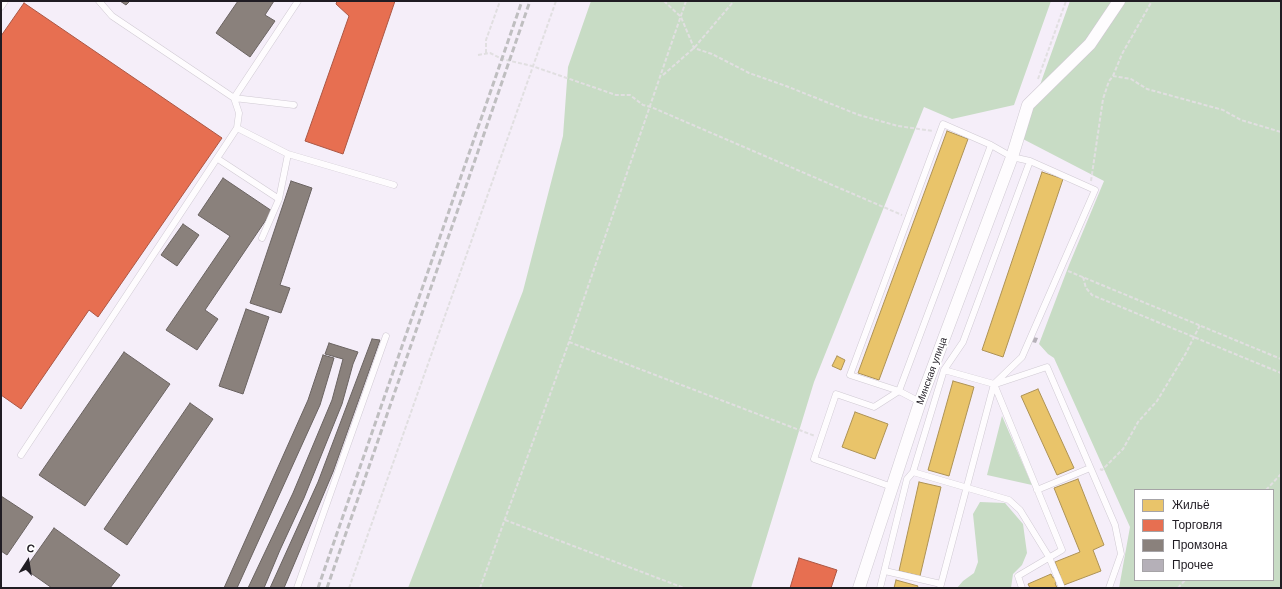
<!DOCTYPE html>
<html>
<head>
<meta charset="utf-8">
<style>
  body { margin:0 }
  #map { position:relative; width:1282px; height:589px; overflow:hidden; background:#f5eef9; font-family:"Work Sans",sans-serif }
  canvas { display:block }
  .frame { position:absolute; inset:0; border:2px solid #201c23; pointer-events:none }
  .legend { position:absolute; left:1134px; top:489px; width:140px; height:92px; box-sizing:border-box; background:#fff; border:1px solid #a6a4a7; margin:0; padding:5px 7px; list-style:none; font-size:12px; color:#201c23 }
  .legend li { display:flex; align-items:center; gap:8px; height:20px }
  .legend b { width:20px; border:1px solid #a6a4a7 }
  .north { position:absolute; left:8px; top:541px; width:40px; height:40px; -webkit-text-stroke:3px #fff; paint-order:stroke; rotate:12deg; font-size:11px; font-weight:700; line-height:16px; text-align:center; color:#201c23 }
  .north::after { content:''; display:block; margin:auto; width:14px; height:18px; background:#201c23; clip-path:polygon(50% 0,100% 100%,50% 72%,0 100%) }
</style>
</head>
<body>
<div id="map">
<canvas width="1282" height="589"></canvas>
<div class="frame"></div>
<ul class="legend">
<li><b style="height:11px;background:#e9c46a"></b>Жильё</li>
<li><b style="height:11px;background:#e76f51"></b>Торговля</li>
<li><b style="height:11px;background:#8a817c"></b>Промзона</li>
<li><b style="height:11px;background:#b5b0b8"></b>Прочее</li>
</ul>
<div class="north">С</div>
</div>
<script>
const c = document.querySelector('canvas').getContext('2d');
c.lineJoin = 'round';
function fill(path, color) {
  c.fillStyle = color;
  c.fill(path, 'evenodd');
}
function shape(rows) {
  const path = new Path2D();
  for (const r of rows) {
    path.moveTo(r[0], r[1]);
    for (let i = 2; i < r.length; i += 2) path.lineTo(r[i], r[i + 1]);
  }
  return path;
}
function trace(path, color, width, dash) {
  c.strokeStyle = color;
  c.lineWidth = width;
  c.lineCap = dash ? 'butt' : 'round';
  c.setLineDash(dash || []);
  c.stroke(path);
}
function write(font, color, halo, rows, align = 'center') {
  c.font = font + ' "Work Sans",sans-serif';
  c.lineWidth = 4;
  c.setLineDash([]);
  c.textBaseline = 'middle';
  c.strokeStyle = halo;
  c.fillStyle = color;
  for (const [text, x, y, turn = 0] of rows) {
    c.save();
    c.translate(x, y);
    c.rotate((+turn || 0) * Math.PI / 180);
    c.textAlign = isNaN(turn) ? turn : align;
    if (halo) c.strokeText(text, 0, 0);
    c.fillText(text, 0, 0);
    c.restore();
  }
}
const green = shape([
  [591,1,1051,1,1014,105,952,119,924,107,814,382,751,588,408,588,523,291,563,136,568,67],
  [1070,1,1281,1,1281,588,1119,588,1130,527,1054,358,1048,354,1039,344,1069,265,1104,181,1021,138],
  [1135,490,1273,490,1273,580,1135,580],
  [1002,416,1032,485,987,475],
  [980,502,1005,503,1023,524,1027,553,1022,565,1013,574,1011,588,957,588,963,581,974,573,978,562,973,514]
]);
const homes = shape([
  [947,131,968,139,879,380,858,373,947,131],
  [1042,172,1063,179,1003,357,982,350,1042,172],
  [837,356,845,360,841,370,832,366,837,356],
  [953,381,974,387,949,476,928,470,953,381],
  [1038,389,1074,468,1057,475,1021,396,1038,389],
  [855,412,888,424,875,459,842,447,855,412],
  [1078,479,1104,545,1093,550,1101,571,1064,585,1062,580,1055,583,1057,588,1030,588,1028,584,1051,574,1053,578,1060,575,1055,562,1080,552,1054,488,1078,479],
  [919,482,941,487,920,576,899,571,919,482],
  [896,580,918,586,917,588,894,588,896,580]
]);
const shops = shape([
  [337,1,395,1,343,154,305,141,349,16,336,4,337,1],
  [24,3,222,138,98,317,89,310,21,409,1,395,1,36,24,3],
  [799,558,837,570,831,588,790,588,799,558]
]);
const industry = shape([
  [120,1,130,1,126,5,120,1],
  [238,1,274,1,265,15,275,21,250,57,216,33,238,1],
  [223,178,272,211,205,310,218,319,197,350,166,330,230,236,198,215,223,178],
  [291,181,312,188,280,285,290,288,281,313,250,303,291,181],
  [183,224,199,235,177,266,161,255,183,224],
  [246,309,269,317,243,394,219,386,246,309],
  [372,339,380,340,333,472,284,588,270,588,318,482,372,339],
  [329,343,358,352,353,364,342,404,304,498,280,550,264,588,248,588,293,493,332,400,343,359,325,354,329,343],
  [124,352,170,384,85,506,39,475,124,352],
  [323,355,334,358,320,405,237,588,224,588,308,400,323,355],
  [190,403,213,419,127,545,104,529,190,403],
  [1,496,33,517,7,555,1,551,1,496],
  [54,528,120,575,110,588,52,588,25,569,54,528]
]);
const building = shape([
  [1033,337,1038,338,1036,343,1032,342]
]);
const path = shape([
  [664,1,681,17,694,48,712,54,749,73,786,86,859,115,898,126,933,131],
  [486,53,486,40,500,1],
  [478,55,490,53,502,59,532,66,616,95,630,95,643,105,651,107,902,215],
  [663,75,694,48,734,1],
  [1113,76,1122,54,1152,1],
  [1038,79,1066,1],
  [1091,181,1103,99,1109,81,1113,76,1131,79,1147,89,1223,110,1241,120,1281,132],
  [1068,271,1281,359],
  [1083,277,1086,288,1092,295,1281,373],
  [569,342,815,436],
  [1100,469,1102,470,1123,449,1138,422,1157,401,1186,353,1200,325],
  [1266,490,1281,474],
  [505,520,684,588],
  [349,588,556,1],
  [480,588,569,342,686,1],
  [1178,588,1185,580]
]);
const service = shape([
  [99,1,112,16,234,98,294,105],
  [298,1,234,98,239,113,237,128,288,154,394,185],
  [1,7,5,1],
  [218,159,279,199],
  [262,238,279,199,288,154],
  [944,370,994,384,1062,550,1018,576,1022,588],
  [996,384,1047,367,1115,525,1121,554,1109,588],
  [920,402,899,391,850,375,943,124,991,145,1012,157,1030,161,1095,190,1022,357,994,384,940,588],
  [21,455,237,128],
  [913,472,1009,500,1020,510,1049,557,1062,588],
  [892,487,814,459,836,394,874,407,899,391,991,145],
  [1037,490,1090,468],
  [885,571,941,584],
  [297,588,386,336],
  [880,588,907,479,913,472,944,370,963,342,1030,161]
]);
const minor = shape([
  [859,588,920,402,1012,157,1028,105,1090,44,1119,1]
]);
const rail = shape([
  [318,588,522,1],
  [327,588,530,1]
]);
const streetNames = [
  ["Минская улица",932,371,-70]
];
fill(green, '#c8dcc5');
fill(homes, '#e9c46a');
trace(homes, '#ad9255', 1);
fill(shops, '#e76f51');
trace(shops, '#ab5643', 1);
fill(industry, '#8a817c');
trace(industry, '#6a6361', 1);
fill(building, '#b5b0b8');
trace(service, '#d0cad3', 7);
trace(minor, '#d0cad3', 13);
trace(path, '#e1dfe1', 2, [4, 2]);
trace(service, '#fefcfe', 6);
trace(minor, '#fefcfe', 12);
trace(rail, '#bfbec0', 3, [6, 3]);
write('10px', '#201c23', '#fff', streetNames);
</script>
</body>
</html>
